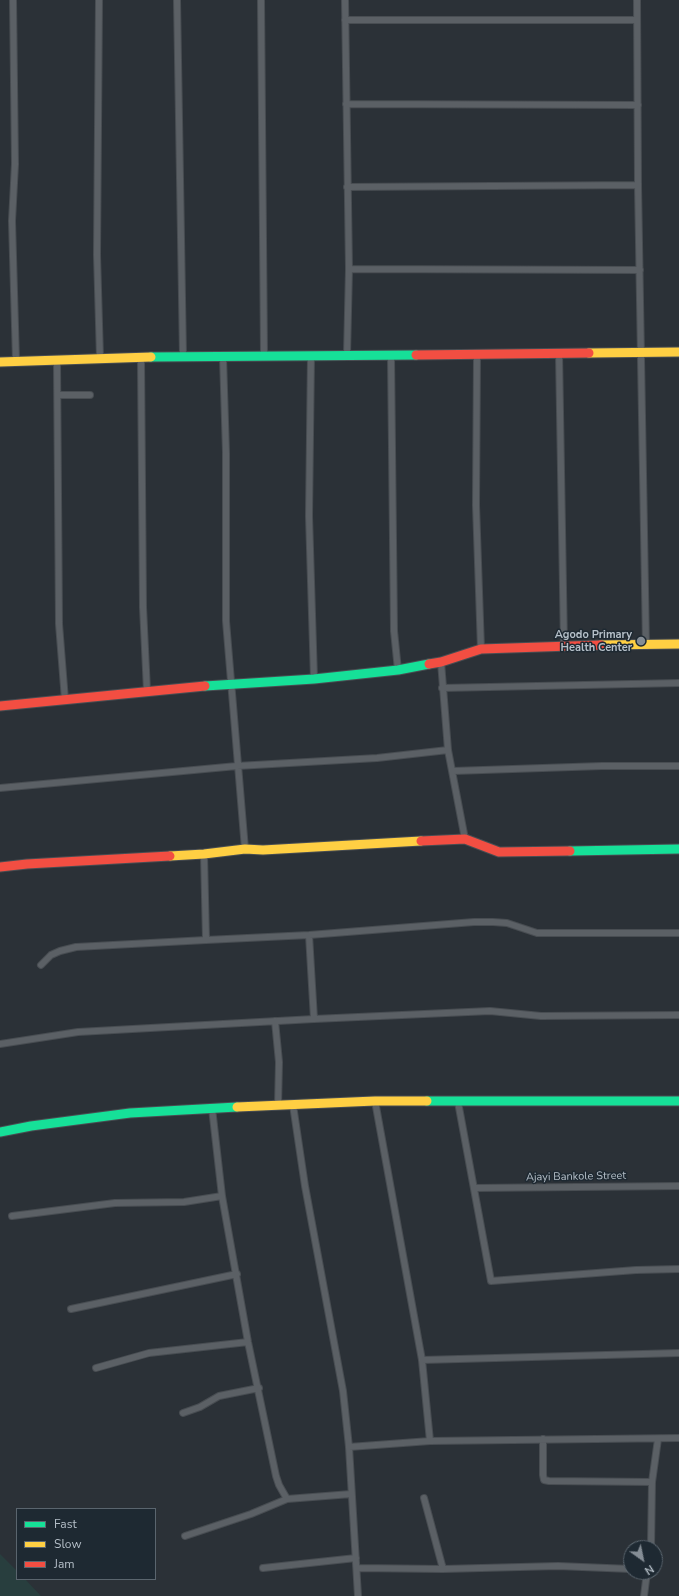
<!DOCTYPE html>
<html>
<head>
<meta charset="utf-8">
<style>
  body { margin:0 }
  #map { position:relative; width:679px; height:1596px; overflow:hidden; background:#2b3137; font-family:"Nunito Sans",sans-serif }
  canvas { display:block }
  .legend { position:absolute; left:16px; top:1508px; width:140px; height:72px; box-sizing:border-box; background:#1e2932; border:1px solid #5a656e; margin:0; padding:5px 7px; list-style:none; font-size:12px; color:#b5bfc8 }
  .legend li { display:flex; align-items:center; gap:8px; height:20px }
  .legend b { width:20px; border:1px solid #5a656e }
  .north { position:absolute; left:623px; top:1540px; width:40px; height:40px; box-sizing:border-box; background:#1e2932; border:1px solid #5a656e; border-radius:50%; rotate:147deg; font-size:11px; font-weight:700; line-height:16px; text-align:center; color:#b5bfc8 }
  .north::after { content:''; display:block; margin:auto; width:14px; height:18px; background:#858d95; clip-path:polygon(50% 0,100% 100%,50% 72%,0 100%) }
</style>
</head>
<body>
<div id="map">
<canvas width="679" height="1596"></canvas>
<ul class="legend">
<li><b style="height:5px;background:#16e098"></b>Fast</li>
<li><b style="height:5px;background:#ffcf43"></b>Slow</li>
<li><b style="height:5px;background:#f24e42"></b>Jam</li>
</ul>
<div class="north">N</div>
</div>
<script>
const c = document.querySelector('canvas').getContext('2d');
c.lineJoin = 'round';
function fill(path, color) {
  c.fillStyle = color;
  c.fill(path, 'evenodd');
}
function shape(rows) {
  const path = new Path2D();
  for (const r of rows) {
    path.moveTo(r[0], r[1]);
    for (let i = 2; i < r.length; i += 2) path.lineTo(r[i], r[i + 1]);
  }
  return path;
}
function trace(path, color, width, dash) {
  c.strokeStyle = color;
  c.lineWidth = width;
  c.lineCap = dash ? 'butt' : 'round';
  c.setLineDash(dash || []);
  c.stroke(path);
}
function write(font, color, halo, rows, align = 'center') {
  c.font = font + ' "Nunito Sans",sans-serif';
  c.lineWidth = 3;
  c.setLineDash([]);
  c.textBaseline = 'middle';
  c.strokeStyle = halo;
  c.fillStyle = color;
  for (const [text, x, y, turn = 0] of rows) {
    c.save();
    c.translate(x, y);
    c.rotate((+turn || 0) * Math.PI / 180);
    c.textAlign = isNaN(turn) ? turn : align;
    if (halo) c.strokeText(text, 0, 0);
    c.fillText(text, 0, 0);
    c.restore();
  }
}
const green = shape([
  [0,1554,17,1571,17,1579,25,1579,41,1596,0,1596]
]);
const street = shape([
  [13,0,15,164,12,221,16,361],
  [99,0,97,255,100,358],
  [177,0,183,356],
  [261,0,264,355],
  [345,0,349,269,347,355],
  [637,0,638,185,646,646],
  [345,20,637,20],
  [346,104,638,105],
  [347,187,638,185],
  [349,269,640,270],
  [559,353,564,646],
  [311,355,309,516,314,679],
  [391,355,394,631,398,670],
  [477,355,476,505,481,649],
  [223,357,226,453,226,621,245,849],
  [141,358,143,607,147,691],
  [57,361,59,624,65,700],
  [58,395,90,395],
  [441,662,448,750,465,839],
  [442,688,679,683],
  [453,771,602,766,679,766],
  [0,788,237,766,377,758,448,750],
  [204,854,206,940],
  [309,935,314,1019],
  [41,965,51,955,60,951,76,947,206,940,309,935,474,922,493,922,507,923,537,933,679,933],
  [275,1021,279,1062,278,1106],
  [0,1044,78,1032,314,1019,490,1011,541,1016,679,1015],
  [375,1101,422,1360,430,1441],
  [458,1102,491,1281,636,1270,679,1269],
  [293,1105,305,1186,343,1391,349,1447,358,1596],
  [212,1108,222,1196,248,1342,276,1476,279,1485,287,1499,351,1494],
  [474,1188,679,1186],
  [12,1216,115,1203,184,1202,222,1196],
  [71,1309,237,1274],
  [422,1360,679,1353],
  [96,1368,149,1353,248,1342],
  [183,1413,200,1407,219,1396,259,1388],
  [543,1439,543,1475,544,1480,549,1481,652,1482],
  [349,1447,430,1441,679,1438],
  [424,1498,443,1569],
  [185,1536,251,1514,287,1499],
  [651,1548,652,1482,658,1439],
  [263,1568,356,1558],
  [357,1568,443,1569,558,1566,631,1569],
  [644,1596,647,1572]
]);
const fast = shape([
  [151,357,416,355],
  [205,686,314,679,398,670,429,664],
  [570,851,679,849],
  [427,1101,679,1101],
  [0,1132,31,1126,130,1113,237,1107]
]);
const slow = shape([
  [589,353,679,352],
  [0,362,151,357],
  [601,645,679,644],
  [170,856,204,854,245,849,263,850,421,841],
  [237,1107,375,1101,427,1101]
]);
const jam = shape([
  [416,355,589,353],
  [429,664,441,662,481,649,601,645],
  [0,706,205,686],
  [421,841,465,839,499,852,570,851],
  [0,867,27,864,170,856]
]);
const markers = [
  [641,641,5,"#858d95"]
];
const poiNames = [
  ["Agodo Primary",632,635],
  ["Health Center",632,648]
];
const streetNames = [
  ["Ajayi Bankole Street",576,1177,-1]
];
fill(green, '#283e3e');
trace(street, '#484d52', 8);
trace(fast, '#484d52', 11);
trace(slow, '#484d52', 11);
trace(jam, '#484d52', 11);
trace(street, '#5b6065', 6);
trace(fast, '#16e098', 9);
trace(slow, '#ffcf43', 9);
trace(jam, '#f24e42', 9);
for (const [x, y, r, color] of markers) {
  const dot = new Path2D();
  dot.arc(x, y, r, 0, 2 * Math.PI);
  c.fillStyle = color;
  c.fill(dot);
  trace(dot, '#1e2932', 1.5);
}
write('bold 11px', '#b5bfc8', '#1e2932', poiNames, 'right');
write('11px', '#b5bfc8', '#1e2932', streetNames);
</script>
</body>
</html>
